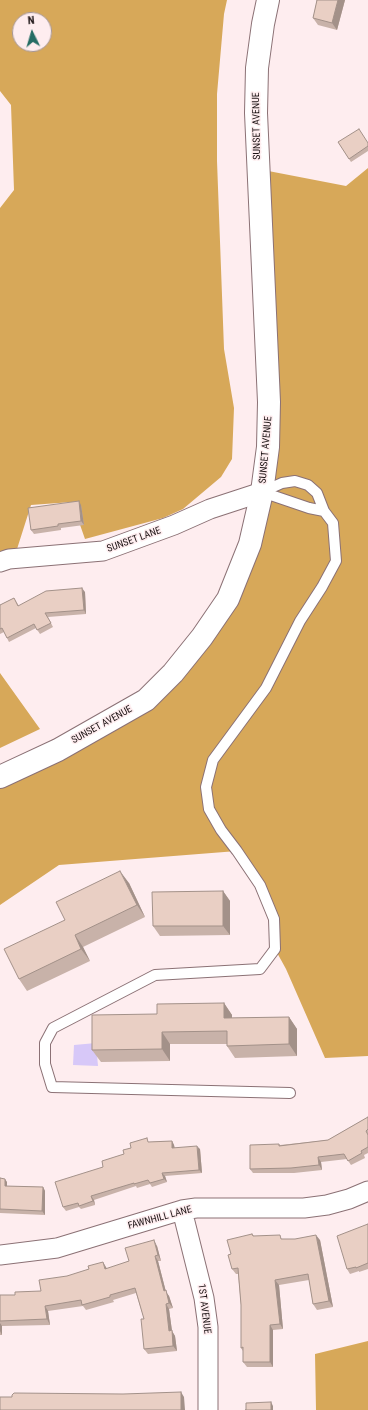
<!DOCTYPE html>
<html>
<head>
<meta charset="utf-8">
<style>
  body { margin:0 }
  #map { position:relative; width:368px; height:1410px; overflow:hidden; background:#feedef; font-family:"Roboto Condensed",sans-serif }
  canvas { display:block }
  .north { position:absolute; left:12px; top:12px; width:40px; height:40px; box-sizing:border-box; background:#feedef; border:1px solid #a49698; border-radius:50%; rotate:355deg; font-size:11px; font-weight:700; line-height:16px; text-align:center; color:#1d1415 }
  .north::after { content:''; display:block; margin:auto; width:14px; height:18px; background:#256d64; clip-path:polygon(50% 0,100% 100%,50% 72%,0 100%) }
</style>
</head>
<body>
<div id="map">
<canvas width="368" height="1410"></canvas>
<div class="north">N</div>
</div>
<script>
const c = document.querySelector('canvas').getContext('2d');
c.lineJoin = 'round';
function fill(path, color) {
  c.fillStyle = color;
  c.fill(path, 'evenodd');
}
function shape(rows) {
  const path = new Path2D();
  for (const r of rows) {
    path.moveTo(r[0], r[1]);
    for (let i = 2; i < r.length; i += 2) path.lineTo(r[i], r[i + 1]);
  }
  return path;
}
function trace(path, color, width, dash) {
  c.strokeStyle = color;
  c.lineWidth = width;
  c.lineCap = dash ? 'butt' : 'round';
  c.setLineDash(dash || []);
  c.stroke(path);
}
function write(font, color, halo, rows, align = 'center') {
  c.font = font + ' "Roboto Condensed",sans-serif';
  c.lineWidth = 3;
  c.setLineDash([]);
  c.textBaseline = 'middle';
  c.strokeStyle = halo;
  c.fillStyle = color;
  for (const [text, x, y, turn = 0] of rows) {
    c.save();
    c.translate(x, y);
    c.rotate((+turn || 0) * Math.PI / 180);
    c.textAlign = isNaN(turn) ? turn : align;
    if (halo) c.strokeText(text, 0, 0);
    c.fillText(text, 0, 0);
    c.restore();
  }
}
const forest = shape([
  [0,0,227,0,224,14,217,94,217,161,224,349,234,408,232,459,221,477,183,509,163,518,85,539,72,502,31,505,17,549,0,557,0,208,14,190,11,105,0,91],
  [20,20,44,20,44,44,20,44],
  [368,168,368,1056,325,1058,286,969,275,949,274,919,237,851,59,865,0,905,0,777,146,700,202,637,262,492,258,169,346,186],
  [0,673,40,729,0,748],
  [368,1341,368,1410,316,1410,315,1354]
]);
const water = shape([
  [96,1043,98,1066,73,1065,74,1045]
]);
const lane = shape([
  [262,492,282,483,295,481,308,485,317,493,324,511,333,523,336,561,322,587,300,621,266,688,213,760,206,787,209,809,221,830,237,851,260,885,274,919,275,949,260,969,155,975,53,1028,45,1043,45,1064,52,1087,290,1093],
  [262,492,309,508,324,511]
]);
const street = shape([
  [0,562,9,559,103,551,174,525,210,509,262,492],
  [182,1210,204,1298,208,1327,208,1410],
  [0,1255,57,1248,182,1210,196,1208,304,1208,327,1205,349,1199,368,1191]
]);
const secondary = shape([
  [0,777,58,750,146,700,173,673,202,637,228,599,250,544,262,492,268,447,269,402,256,113,257,68,263,24,268,0]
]);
const wall = shape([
  [317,0,345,0,337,30,318,25,313,18],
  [338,142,368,143,368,151,351,162],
  [81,505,84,525,61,528,61,530,34,534,31,530],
  [85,592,86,614,48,617,53,627,40,634,36,628,9,642,4,632,0,634,0,605,14,598,19,606],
  [129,883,145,917,83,947,90,961,27,991,19,979,65,920],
  [223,891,230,901,230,935,160,936,153,926],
  [224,1003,232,1015,232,1018,289,1017,297,1029,297,1056,235,1058,227,1046,227,1044,170,1044,170,1061,101,1062,92,1050,157,1014],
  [368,1117,368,1153,364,1155,365,1158,351,1165,347,1159,321,1162,322,1170,294,1173,253,1173,250,1169,279,1144,280,1145,328,1140],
  [172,1141,174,1145,175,1148,200,1149,202,1173,165,1176,167,1182,152,1187,150,1184,137,1188,136,1186,94,1200,95,1205,81,1209,79,1207,66,1211,63,1207,103,1167,124,1154,149,1142],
  [0,1178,7,1182,7,1186,43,1187,45,1191,45,1215,0,1213],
  [368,1224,368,1269,359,1272,359,1271,350,1274,347,1269],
  [252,1234,254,1236,283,1239,320,1240,333,1307,317,1310,313,1304,309,1280,279,1285,283,1329,273,1330,273,1367,247,1367,243,1362,243,1351,241,1348,241,1305,238,1274,236,1274,232,1269,231,1254],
  [157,1246,161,1261,158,1261,166,1292,169,1296,173,1308,169,1309,172,1331,175,1336,177,1351,148,1354,144,1349,144,1319,136,1293,113,1300,114,1302,86,1310,83,1306,48,1311,50,1325,2,1326,2,1335,0,1335,0,1295,15,1295,41,1291,67,1276,106,1267,107,1269,129,1261]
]);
const shadedWall = shape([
  [338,0,345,0,337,30,332,23],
  [79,501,81,505,84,525,81,521],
  [82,588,85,592,86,614,84,610],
  [120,871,129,883,145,917,137,905],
  [223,891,230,901,230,935,223,926],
  [75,935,83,947,90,961,81,949],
  [224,1003,232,1015,232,1030,224,1018],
  [289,1017,297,1029,297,1056,289,1044],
  [162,1032,170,1044,170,1061,162,1049],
  [172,1141,174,1145,175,1152,172,1148],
  [197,1146,200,1149,202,1173,199,1170],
  [318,1157,321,1162,322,1170,319,1165],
  [162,1173,165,1176,167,1182,164,1179],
  [5,1179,7,1182,7,1190,5,1186],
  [43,1187,45,1191,45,1215,42,1211],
  [91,1196,94,1200,95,1205,93,1201],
  [316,1235,320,1240,333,1307,329,1301],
  [154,1240,157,1246,161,1261,158,1255],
  [155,1256,158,1261,166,1292,169,1296,173,1308,169,1303,164,1291],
  [103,1262,106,1267,108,1275,105,1269],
  [275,1280,279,1285,283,1329,280,1324],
  [166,1304,169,1309,172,1331,175,1336,177,1351,173,1346,169,1331],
  [45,1306,48,1311,50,1325,47,1319],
  [0,1323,2,1326,2,1335,0,1331],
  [270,1325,273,1330,273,1367,270,1362],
  [181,1392,184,1397,185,1410,181,1410],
  [271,1402,273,1406,273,1410,271,1410]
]);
const building = shape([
  [317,0,338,0,332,23,313,18,317,0],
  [359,129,368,143,368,146,349,159,338,142,359,129],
  [79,501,81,521,58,524,58,526,31,530,28,508,79,501],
  [82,588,84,610,45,613,51,623,37,630,34,624,7,638,2,628,0,629,0,605,14,598,18,606,46,591,82,588],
  [120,871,137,905,75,935,81,949,19,979,4,949,65,920,56,902,120,871],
  [223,891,223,926,153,926,152,892,223,891],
  [224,1003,224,1018,289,1017,289,1044,227,1046,227,1031,162,1032,162,1049,92,1050,92,1015,157,1014,157,1004,224,1003],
  [368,1117,368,1129,366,1131,368,1135,368,1147,361,1151,362,1153,348,1161,344,1154,318,1157,319,1165,291,1168,250,1169,250,1145,279,1144,279,1146,328,1140,368,1117],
  [147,1138,148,1142,172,1141,172,1148,197,1146,199,1170,162,1173,164,1179,150,1183,148,1180,134,1184,134,1183,91,1196,93,1201,79,1206,78,1203,63,1207,55,1182,103,1167,102,1161,124,1154,123,1150,131,1148,130,1143,147,1138],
  [0,1178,5,1179,5,1186,43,1187,42,1211,0,1209,0,1178],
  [368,1224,368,1263,356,1268,356,1267,347,1269,337,1236,368,1224],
  [252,1234,253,1236,280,1235,281,1239,295,1239,316,1235,329,1301,313,1304,308,1274,275,1280,280,1324,270,1325,270,1362,243,1362,243,1347,241,1348,241,1305,238,1268,232,1269,228,1255,231,1254,227,1240,252,1234],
  [154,1240,158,1255,155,1256,164,1291,166,1290,169,1303,166,1304,169,1331,172,1330,173,1346,144,1349,141,1319,144,1319,135,1288,110,1295,110,1297,82,1305,81,1300,45,1306,47,1319,0,1321,0,1295,15,1295,15,1292,41,1291,39,1280,67,1276,89,1269,88,1266,103,1262,105,1269,129,1261,125,1248,154,1240],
  [181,1392,181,1410,0,1410,0,1397,12,1397,12,1395,14,1393,123,1394,181,1392],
  [271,1402,271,1410,245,1410,246,1410,246,1403,271,1402]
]);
const streetNames = [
  ["SUNSET AVENUE",257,126,-91],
  ["SUNSET AVENUE",266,450,-85],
  ["SUNSET LANE",134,540,-20],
  ["SUNSET AVENUE",102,725,-29],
  ["FAWNHILL LANE",160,1218,-15],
  ["1ST AVENUE",204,1309,83]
];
fill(forest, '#d7a859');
fill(water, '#d7c8f8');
trace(lane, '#8b7175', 12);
trace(street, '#8b7175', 21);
trace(secondary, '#8b7175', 24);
trace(lane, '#fff', 10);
trace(street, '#fff', 19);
trace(secondary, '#fff', 22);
fill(wall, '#c8b2a9');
fill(shadedWall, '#a39189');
fill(building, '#e9cfc4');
trace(building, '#a39189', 1);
write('10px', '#1d1415', '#feedef', streetNames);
</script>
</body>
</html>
